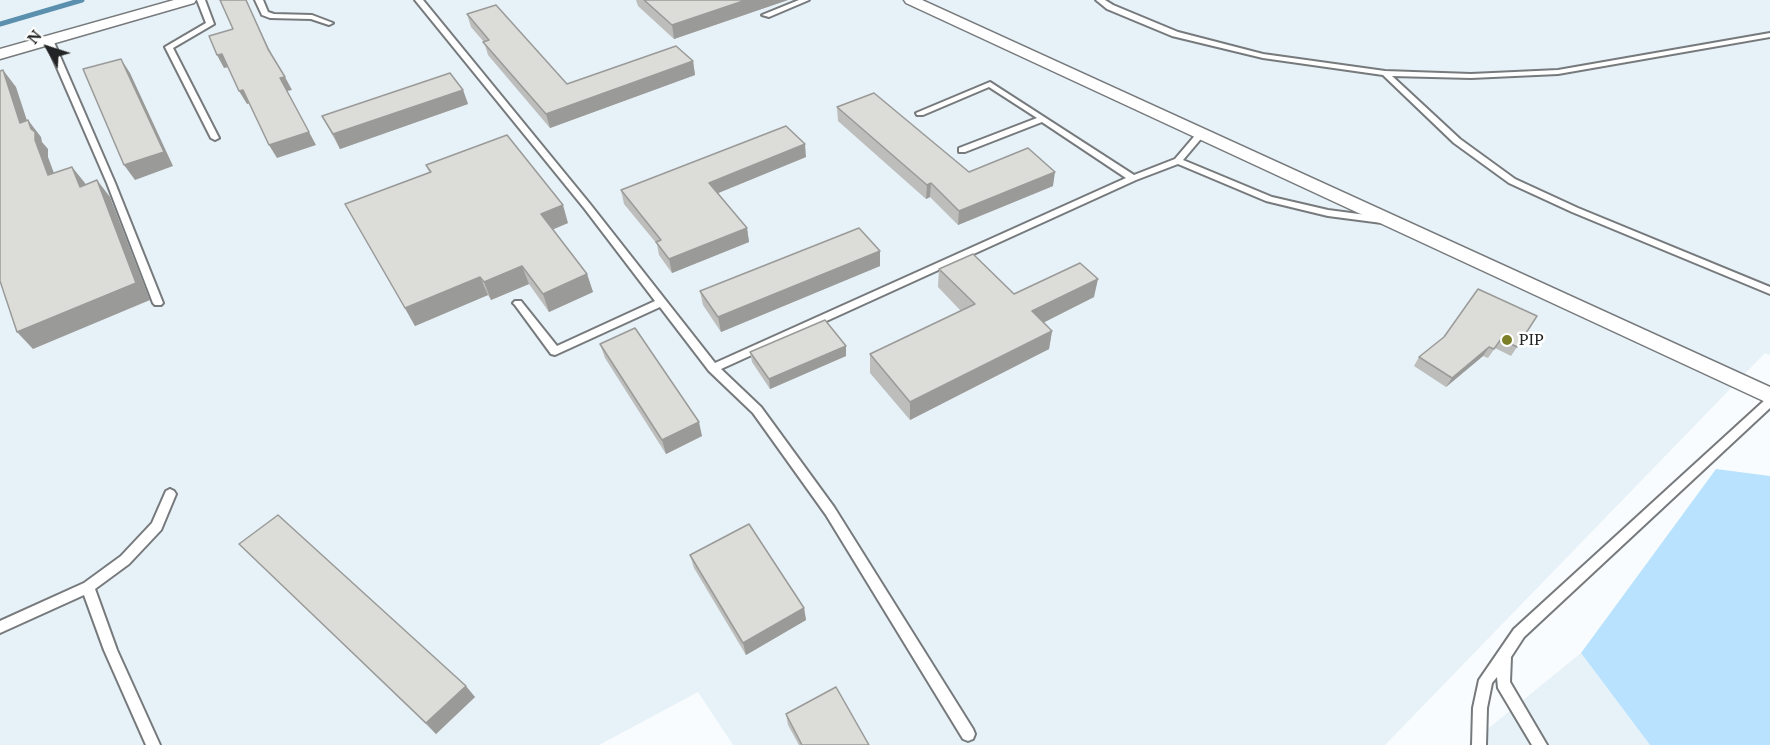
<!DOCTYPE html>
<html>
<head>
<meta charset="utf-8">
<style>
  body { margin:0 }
  #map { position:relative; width:1770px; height:745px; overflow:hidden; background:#f9fcfe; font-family:"PT Serif",serif }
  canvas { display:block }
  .north { position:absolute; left:18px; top:18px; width:60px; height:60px; -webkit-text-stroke:4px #fff; paint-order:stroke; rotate:309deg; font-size:16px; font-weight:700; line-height:24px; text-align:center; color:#222324 }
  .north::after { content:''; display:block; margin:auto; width:21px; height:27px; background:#222324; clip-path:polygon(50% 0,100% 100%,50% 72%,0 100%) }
</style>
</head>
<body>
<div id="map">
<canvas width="1770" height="745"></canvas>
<div class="north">N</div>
</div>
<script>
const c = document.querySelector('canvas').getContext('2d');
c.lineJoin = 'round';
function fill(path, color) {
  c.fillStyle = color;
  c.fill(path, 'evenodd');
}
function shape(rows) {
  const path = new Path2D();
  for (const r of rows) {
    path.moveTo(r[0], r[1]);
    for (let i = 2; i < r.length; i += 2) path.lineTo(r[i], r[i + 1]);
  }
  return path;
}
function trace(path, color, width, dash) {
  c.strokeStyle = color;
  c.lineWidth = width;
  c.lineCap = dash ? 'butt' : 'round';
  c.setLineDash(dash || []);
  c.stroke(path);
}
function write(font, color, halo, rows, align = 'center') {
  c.font = font + ' "PT Serif",serif';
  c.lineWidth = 5;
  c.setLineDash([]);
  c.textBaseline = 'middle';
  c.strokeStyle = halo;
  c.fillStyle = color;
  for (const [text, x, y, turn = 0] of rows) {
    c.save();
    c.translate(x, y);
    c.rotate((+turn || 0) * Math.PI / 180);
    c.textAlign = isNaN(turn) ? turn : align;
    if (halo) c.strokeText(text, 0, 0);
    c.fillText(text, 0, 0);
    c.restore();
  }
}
const built = shape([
  [0,0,1770,0,1770,355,1765,353,1385,745,733,745,698,692,599,745,0,745],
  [1581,653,1650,745,1468,745]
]);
const green = shape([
  [1716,469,1770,476,1770,745,1650,745,1581,653]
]);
const stream = shape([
  [0,24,82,0]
]);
const lane = shape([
  [197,0,205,0,214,24,173,48,219,138,215,140,211,138,165,47,206,23,197,0],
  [255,0,263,0,268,12,274,14,312,15,333,23,329,25,311,19,270,18,262,15,255,0],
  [415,0,423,0,590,204,715,363,1126,178,1042,122,965,152,959,152,959,148,1037,118,989,87,923,115,917,115,916,113,990,82,1134,175,1175,159,1198,132,1201,132,1205,134,1183,160,1272,197,1328,210,1382,217,1387,220,1382,223,1328,216,1266,201,1178,164,1136,180,721,369,761,407,834,507,973,729,975,734,973,739,968,741,963,739,826,515,753,413,709,371,660,307,555,355,551,354,515,305,513,303,515,301,521,301,557,346,655,301,584,208,415,0],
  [799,0,809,0,769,17,762,15,799,0],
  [1096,0,1105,0,1113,5,1178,32,1263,54,1385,71,1471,74,1558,70,1770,33,1770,37,1558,74,1471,78,1392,76,1460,139,1515,179,1578,208,1770,287,1770,294,1572,212,1509,183,1454,143,1383,75,1263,58,1172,36,1107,9,1096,0],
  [46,38,53,40,115,183,163,303,161,305,155,305,153,303,107,183,45,40,46,38],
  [1770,398,1770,408,1524,637,1511,657,1510,682,1547,745,1532,745,1498,688,1497,677,1492,683,1487,708,1486,745,1472,745,1473,708,1479,680,1514,629,1766,399,1770,398],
  [170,489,174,491,176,494,161,530,129,564,95,589,117,650,160,745,146,745,104,650,84,595,0,633,0,621,84,583,121,556,152,523,166,491,170,489]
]);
const street = shape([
  [174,0,196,0,194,3,0,59,0,49,174,0],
  [904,0,922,0,1770,387,1770,404,906,3,904,0]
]);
const wall = shape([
  [636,0,788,0,674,39,638,6],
  [467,14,567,84,693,61,695,75,550,128,488,55,484,42,471,27],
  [463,90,468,104,340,149,322,116],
  [837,107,969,172,1053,186,958,225,930,197,926,199,838,121],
  [806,157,718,193,747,228,749,242,672,273,659,255,657,244,624,204,621,190],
  [426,165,568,223,553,229,587,274,593,292,549,312,529,284,491,300,488,295,415,326,345,204,429,172],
  [880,251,880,266,721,332,703,305,700,291],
  [939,269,1014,294,1094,297,1044,322,1052,331,1049,349,910,420,870,373,870,354,961,311,938,287],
  [1478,289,1517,347,1511,356,1495,348,1488,358,1483,356,1446,387,1414,366,1419,357,1444,337],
  [600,344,702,436,666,454,605,358],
  [846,346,846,356,770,389,752,362,750,352],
  [239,544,475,697,436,734],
  [690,555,804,608,806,620,746,655,694,568],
  [786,714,869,745,799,745,788,725]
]);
const shadedWall = shape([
  [246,0,248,4,275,62,268,49],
  [746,0,788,0,674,39,672,25],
  [222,54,229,67,224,68,217,55],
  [121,59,130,73,173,166,135,180,124,165],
  [693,61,695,75,550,128,546,114],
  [3,70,16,87,33,139,20,123],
  [285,77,292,90,287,91,280,78],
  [243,90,250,103,247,104,239,91],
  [463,90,468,104,340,149,333,134],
  [28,120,41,137,42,142,48,149,48,157,61,192,48,175],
  [309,132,316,145,277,158,269,145],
  [805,144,806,157,711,196,709,183],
  [72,167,85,183,93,203,80,187],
  [1055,172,1053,186,958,225,959,211],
  [97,180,110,197,150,300,33,349,17,332],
  [931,183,930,197,926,199,927,185],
  [563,205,568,223,547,232,541,214],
  [747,228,749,242,672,273,669,259],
  [880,251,880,266,721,332,718,317],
  [522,266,529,284,491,300,484,282],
  [587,274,593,292,549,312,543,294],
  [480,277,488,295,415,326,405,308],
  [1098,279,1094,297,1029,330,1032,311],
  [1052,331,1049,349,910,420,910,402],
  [846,346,846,356,770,389,769,379],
  [1489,347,1483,356,1446,387,1452,378],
  [699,422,702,436,666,454,662,440],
  [804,608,806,620,746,655,743,643],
  [466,686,475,697,436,734,426,723]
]);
const building = shape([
  [220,0,246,0,268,49,285,77,280,78,309,132,269,145,243,90,239,91,222,54,217,55,209,36,233,29,220,0],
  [644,0,746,0,672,25,644,0],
  [496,5,567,84,676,46,693,61,546,114,483,42,489,40,467,14,496,5],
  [121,59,164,152,124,165,83,69,121,59],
  [3,70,20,123,28,120,31,129,35,132,35,140,48,175,72,167,80,187,97,180,136,283,17,332,0,281,0,71,3,70],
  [450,73,463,90,333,134,322,116,450,73],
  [874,93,969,172,1028,148,1055,172,959,211,931,183,927,185,837,107,874,93],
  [786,126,805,144,709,183,747,228,669,259,656,242,661,240,621,190,786,126],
  [507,135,563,205,541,214,587,274,543,294,522,266,484,282,480,277,405,308,345,204,431,172,426,165,507,135],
  [859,228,880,251,718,317,700,291,859,228],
  [973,254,1014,294,1080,263,1098,279,1032,311,1052,331,910,402,870,354,975,304,939,269,973,254],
  [1478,289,1537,316,1517,347,1501,339,1494,349,1489,347,1452,378,1419,357,1444,337,1478,289],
  [825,320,846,346,769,379,750,352,825,320],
  [635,328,699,422,662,440,600,344,635,328],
  [278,515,466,686,426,723,239,544,278,515],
  [749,524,804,608,743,643,690,555,749,524],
  [836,687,869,745,802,745,786,714,836,687]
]);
const markers = [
  [1507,340,6,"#7d7f28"]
];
const poiNames = [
  ["PIP",1519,340]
];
fill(built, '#e6f1f8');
fill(green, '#b8e2fd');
trace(stream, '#5a8fae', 5);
trace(lane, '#777a7c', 4);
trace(street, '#777a7c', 3);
fill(lane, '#fff');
fill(street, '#fff');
fill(wall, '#bdbdbb');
fill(shadedWall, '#9a9a98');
fill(building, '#dcdcd9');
trace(building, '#9a9a98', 1.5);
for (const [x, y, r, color] of markers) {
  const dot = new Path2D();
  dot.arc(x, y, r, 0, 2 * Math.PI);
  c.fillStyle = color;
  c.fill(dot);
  trace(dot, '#fff', 2);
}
write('16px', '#222324', '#fff', poiNames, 'left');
</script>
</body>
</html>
